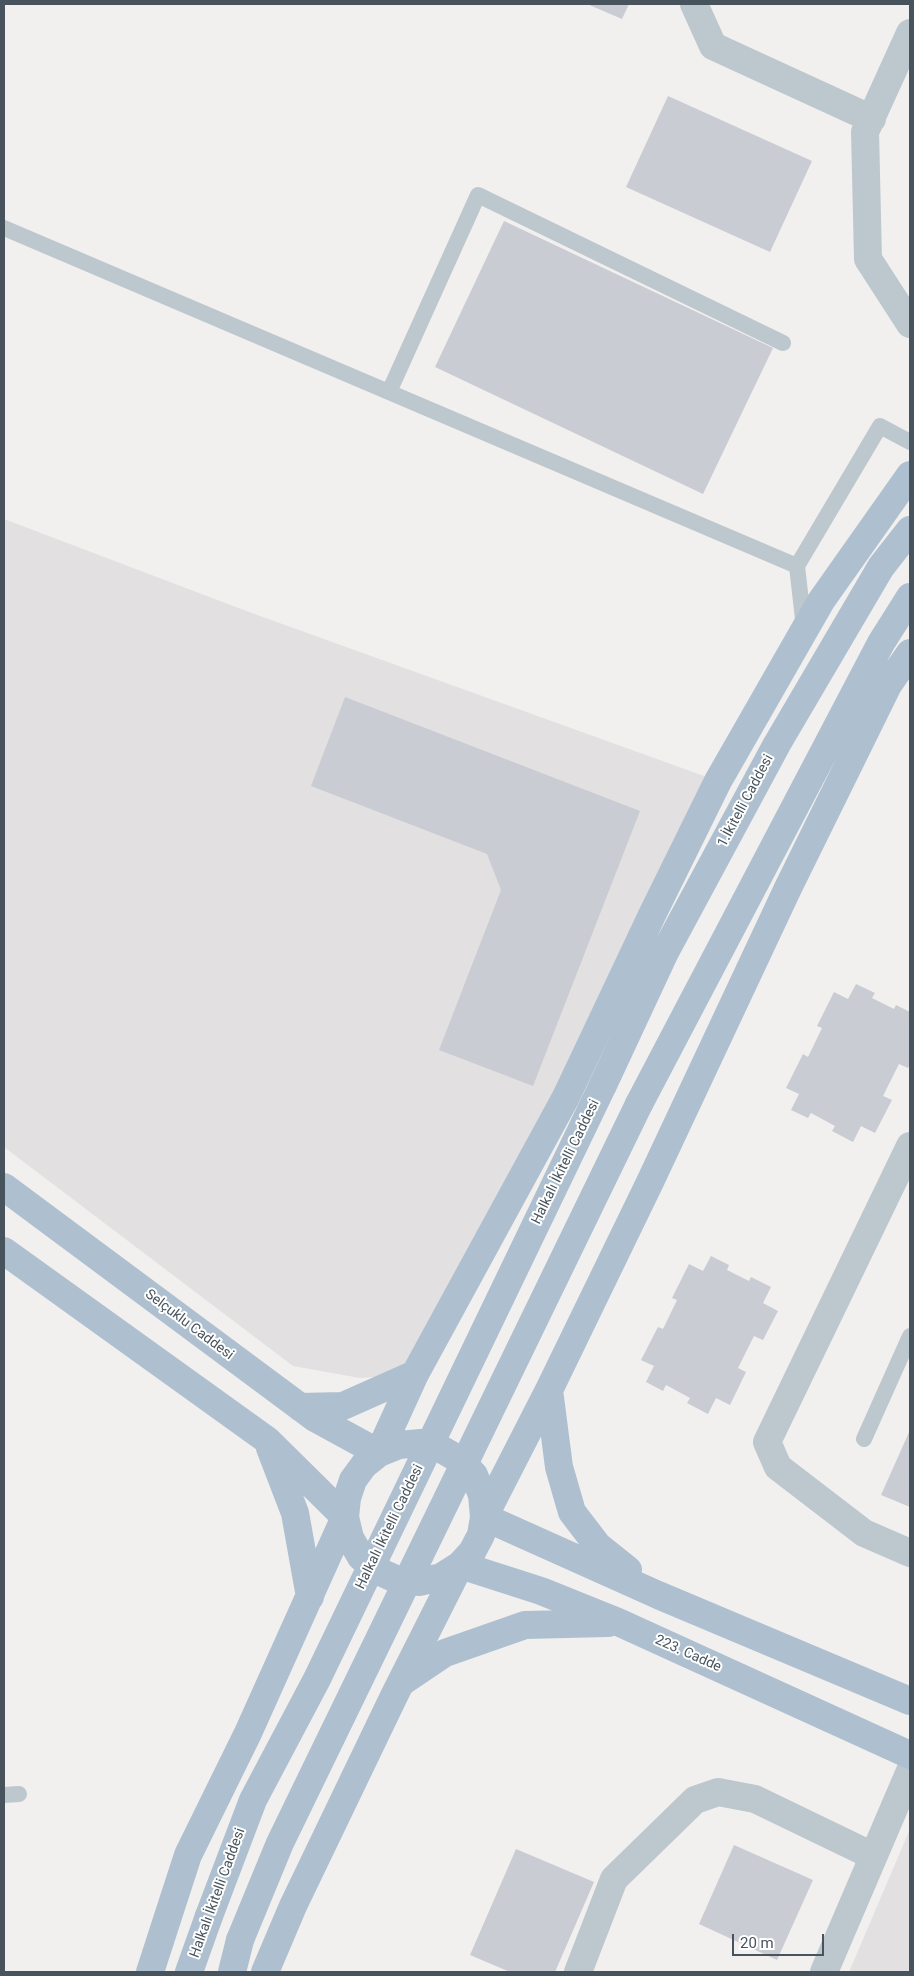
<!DOCTYPE html>
<html>
<head>
<meta charset="utf-8">
<style>
  body { margin:0 }
  #map { position:relative; width:914px; height:1976px; overflow:hidden; background:#f2efef; font-family:Roboto,sans-serif }
  canvas { display:block }
  .frame { position:absolute; inset:0; border:5px solid #47535d; pointer-events:none }
  .scale { position:absolute; left:732px; top:1934px; width:92px; height:22px; box-sizing:border-box; border:2px solid #47535d; border-top:0; padding-left:6px; font-size:15px; line-height:18px; white-space:nowrap; color:#47535d; -webkit-text-stroke:4px #fff; paint-order:stroke }
</style>
</head>
<body>
<div id="map">
<canvas width="914" height="1976"></canvas>
<div class="frame"></div>
<div class="scale">20 m</div>
</div>
<script>
const c = document.querySelector('canvas').getContext('2d');
c.lineJoin = 'round';
function fill(path, color) {
  c.fillStyle = color;
  c.fill(path, 'evenodd');
}
function shape(rows) {
  const path = new Path2D();
  for (const r of rows) {
    path.moveTo(r[0], r[1]);
    for (let i = 2; i < r.length; i += 2) path.lineTo(r[i], r[i + 1]);
  }
  return path;
}
function trace(path, color, width, dash) {
  c.strokeStyle = color;
  c.lineWidth = width;
  c.lineCap = dash ? 'butt' : 'round';
  c.setLineDash(dash || []);
  c.stroke(path);
}
function write(font, color, halo, rows, align = 'center') {
  c.font = font + ' Roboto,sans-serif';
  c.lineWidth = 4;
  c.setLineDash([]);
  c.textBaseline = 'middle';
  c.strokeStyle = halo;
  c.fillStyle = color;
  for (const [text, x, y, turn = 0] of rows) {
    c.save();
    c.translate(x, y);
    c.rotate((+turn || 0) * Math.PI / 180);
    c.textAlign = isNaN(turn) ? turn : align;
    if (halo) c.strokeText(text, 0, 0);
    c.fillText(text, 0, 0);
    c.restore();
  }
}
const education = shape([
  [4,519,249,612,718,781,415,1374,360,1378,293,1366,4,1147],
  [910,1829,910,1972,849,1972]
]);
const building = shape([
  [587,4,629,4,622,19],
  [668,96,812,161,770,252,626,187],
  [504,221,773,348,703,494,435,367],
  [345,697,640,811,533,1086,439,1050,501,890,487,854,311,786],
  [856,984,875,993,872,998,894,1009,896,1005,910,1012,910,1064,908,1068,899,1064,883,1096,892,1100,875,1133,861,1126,853,1142,832,1131,835,1126,811,1113,808,1118,791,1110,799,1094,786,1088,803,1054,808,1057,822,1028,817,1026,834,992,848,999],
  [711,1256,729,1265,727,1270,749,1281,751,1277,771,1287,763,1303,778,1311,763,1340,754,1336,738,1368,746,1372,730,1405,716,1398,708,1414,687,1403,690,1398,666,1385,663,1391,646,1382,654,1366,641,1360,658,1327,663,1329,677,1300,672,1298,689,1264,703,1271],
  [910,1430,910,1507,881,1495],
  [734,1845,813,1880,777,1960,699,1924],
  [516,1849,594,1882,555,1972,510,1972,470,1955]
]);
const lane = shape([
  [4,228,797,566],
  [389,392,478,195,783,343],
  [804,628,797,566,880,426,910,442],
  [864,1439,910,1336],
  [4,1795,19,1794]
]);
const street = shape([
  [694,4,713,46,872,119],
  [910,33,865,132,868,259,910,324],
  [910,1146,767,1442,778,1467,864,1533,910,1553],
  [578,1972,614,1879,695,1800,718,1792,755,1799,873,1856],
  [824,1972,910,1771]
]);
const primary = shape([
  [603,1085,665,952,777,744,881,567,910,530],
  [639,1104,881,643,910,597],
  [4,1187,315,1418,379,1453],
  [4,1251,267,1440,345,1517],
  [549,1390,559,1467,572,1512,598,1546,628,1570],
  [300,1407,343,1406,415,1374,566,1097,652,915,718,781,821,601,910,475],
  [270,1448,295,1513,310,1597],
  [379,1453,415,1374],
  [484,1517,658,1595,910,1701],
  [460,1565,541,1591,618,1622,910,1755],
  [460,1565,441,1577,420,1582,398,1580,378,1571,361,1557,350,1538,345,1517,347,1498,353,1480,364,1465,379,1453,399,1445,421,1443,441,1449,460,1460,474,1475,482,1495,484,1517],
  [402,1682,445,1653,525,1625,608,1623],
  [150,1972,188,1855,248,1733,345,1517],
  [189,1972,209,1916],
  [232,1972,240,1940],
  [265,1972,293,1906,394,1696,460,1565,472,1552,481,1535,484,1517,549,1390,650,1182,788,888,888,685,910,653]
]);
const primaryBridge = shape([
  [209,1916,253,1800,317,1679,603,1085],
  [240,1940,280,1843,639,1104]
]);
const streetNames = [
  ["1.İkitelli Caddesi",746,801,-62],
  ["Halkalı İkitelli Caddesi",566,1162,-64],
  ["Selçuklu Caddesi",189,1325,37],
  ["Halkalı İkitelli Caddesi",390,1527,-64],
  ["223. Cadde",688,1654,24],
  ["Halkalı İkitelli Caddesi",218,1893,-70]
];
fill(education, '#e3e0e1');
fill(building, '#c9ccd2');
trace(lane, '#bdc7ce', 16);
trace(street, '#bdc7ce', 28);
trace(primary, '#aec0cf', 28);
trace(primaryBridge, '#aec0cf', 28);
write('14px', '#47535d', '#fff', streetNames);
</script>
</body>
</html>
